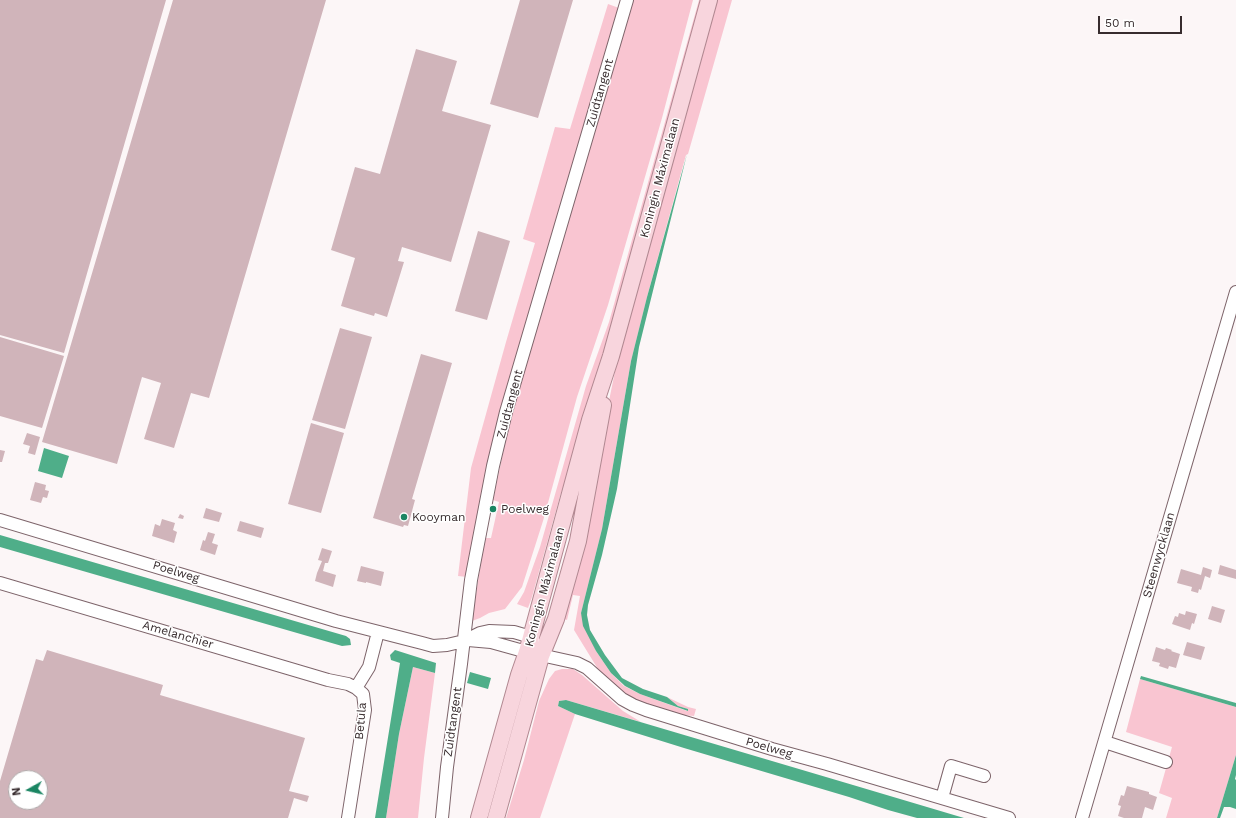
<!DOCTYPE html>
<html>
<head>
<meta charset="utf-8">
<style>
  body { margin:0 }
  #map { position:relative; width:1236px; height:818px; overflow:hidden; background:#fcf6f7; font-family:"Work Sans",sans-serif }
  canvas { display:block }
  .north { position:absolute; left:8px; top:770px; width:40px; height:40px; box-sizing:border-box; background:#fff; border:1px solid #afabab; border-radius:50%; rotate:262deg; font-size:11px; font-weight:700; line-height:16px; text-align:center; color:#372c2e }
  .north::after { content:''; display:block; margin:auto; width:14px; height:18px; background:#1a8562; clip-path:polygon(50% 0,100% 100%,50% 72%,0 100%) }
  .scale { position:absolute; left:1098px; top:16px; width:84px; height:18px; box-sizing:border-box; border:2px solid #372c2e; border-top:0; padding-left:5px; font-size:12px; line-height:14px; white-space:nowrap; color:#372c2e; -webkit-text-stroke:3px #fff; paint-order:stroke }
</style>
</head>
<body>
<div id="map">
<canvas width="1236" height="818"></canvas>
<div class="north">N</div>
<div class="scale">50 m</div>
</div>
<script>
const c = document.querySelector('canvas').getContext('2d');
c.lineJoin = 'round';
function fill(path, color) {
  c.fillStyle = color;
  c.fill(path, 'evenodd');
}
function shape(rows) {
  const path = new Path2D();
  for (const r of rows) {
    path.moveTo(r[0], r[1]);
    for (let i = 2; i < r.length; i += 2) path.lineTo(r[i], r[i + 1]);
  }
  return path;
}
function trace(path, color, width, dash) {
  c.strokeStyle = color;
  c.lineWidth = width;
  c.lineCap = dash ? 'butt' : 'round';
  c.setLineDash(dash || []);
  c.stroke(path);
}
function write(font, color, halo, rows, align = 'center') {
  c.font = font + ' "Work Sans",sans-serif';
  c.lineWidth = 3;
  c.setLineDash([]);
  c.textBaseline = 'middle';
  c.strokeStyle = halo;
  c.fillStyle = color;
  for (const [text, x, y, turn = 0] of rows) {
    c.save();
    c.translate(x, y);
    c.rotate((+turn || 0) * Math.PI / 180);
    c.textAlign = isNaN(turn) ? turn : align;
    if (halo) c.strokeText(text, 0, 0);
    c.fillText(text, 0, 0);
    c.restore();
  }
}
const green = shape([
  [632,0,693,0,662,118,608,305,577,397,543,521,522,587,505,609,489,613,480,618,472,621,482,555,486,538,491,538,499,502,493,500,505,444,522,375],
  [699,0,702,0,582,434,560,496,532,597,528,608,517,604,524,592,540,547,586,386,609,322],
  [715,0,732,0,688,154,686,155,647,297,631,361,602,529,581,613,596,651,611,673,624,686,640,694,687,711,688,709,678,706,667,697,688,707,696,709,694,716,682,715,647,705,619,691,601,674,574,630,580,596,573,595,567,620,559,617,602,435,620,347],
  [608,4,619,8,467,577,458,576,471,468,506,342,535,243,523,239,555,127,570,129],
  [413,667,435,673,424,758,418,818,386,818,399,734],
  [562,669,573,669,582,675,623,711,641,722,566,700,559,701,558,706,575,714,540,818,506,818,524,760,539,701,549,679,555,671],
  [1140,679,1236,707,1236,755,1217,818,1166,818,1172,798,1159,793,1172,747,1126,732]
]);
const water = shape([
  [687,154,639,347,617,489,602,555,588,605,587,615,590,630,605,655,622,678,643,689,667,697,678,706,688,709,688,711,640,694,625,686,611,673,596,651,583,626,581,613,602,529,631,361,647,297],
  [44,448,69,456,62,478,38,471],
  [0,535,346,636,350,639,351,645,342,646,0,547],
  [395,650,436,663,435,673,413,667,399,734,386,818,375,818,400,663,391,660,390,655],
  [470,672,491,678,488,689,467,683],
  [1141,676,1236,703,1236,707,1140,679],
  [566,700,853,785,964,818,917,818,888,810,849,797,684,748,575,714,558,706,559,701],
  [1236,755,1236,775,1235,779,1236,780,1236,809,1230,807,1224,807,1220,818,1217,818]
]);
const building = shape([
  [0,0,166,0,64,353,0,335],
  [173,0,326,0,209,398,191,393,174,448,144,439,161,383,142,377,117,464,42,442],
  [520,0,573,0,538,118,490,104],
  [416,49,457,61,442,111,491,125,451,262,402,247,398,261,404,262,387,317,375,313,374,316,341,306,355,258,331,250,355,167,380,174],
  [478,231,510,241,487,320,455,311],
  [340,328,372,337,345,429,312,420],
  [0,337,64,356,42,428,0,416],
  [421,354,452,363,412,499,415,500,408,526,404,525,403,527,373,518],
  [311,423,344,433,321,513,288,504],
  [27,433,40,437,35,455,28,453,30,446,23,444],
  [0,450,5,451,2,462,0,462],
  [35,482,46,485,45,490,49,491,47,498,43,497,41,503,30,500],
  [206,508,222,513,219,522,203,518],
  [180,514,184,516,183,519,178,518],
  [162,519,175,523,173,530,177,532,174,543,152,536,155,524,160,526],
  [240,521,264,528,261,538,237,531],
  [208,532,215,534,212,543,218,545,215,555,200,550,203,540,205,541],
  [322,548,332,551,328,563,325,563,323,571,336,575,333,587,315,581,317,573,322,561,318,560],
  [1220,565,1236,570,1236,579,1218,574],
  [361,566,384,572,381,586,366,582,366,583,357,581],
  [1203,567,1212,570,1210,578,1205,576,1201,590,1199,589,1198,593,1191,591,1192,587,1177,583,1181,569,1201,575],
  [1212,606,1225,610,1221,623,1208,619],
  [1186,611,1197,614,1194,624,1192,623,1190,630,1172,624,1175,616,1178,617,1179,613,1185,615],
  [1187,642,1205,647,1201,660,1183,655],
  [1156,647,1165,650,1166,648,1172,650,1171,651,1180,654,1176,668,1169,666,1168,669,1159,666,1160,663,1152,661],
  [47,650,163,685,160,695,305,738,289,791,309,796,307,802,294,798,288,818,0,818,0,781,36,659,43,661],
  [16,778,40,778,40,802,16,802],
  [1127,786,1149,792,1149,794,1157,797,1153,810,1145,807,1142,818,1124,818,1118,816,1121,806,1118,805,1121,795,1124,796]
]);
const minor = shape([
  [0,520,336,621,422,643,433,646,447,645,464,641,480,633,489,631,514,632,531,637,535,644],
  [0,583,328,680,348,684,356,688,363,694,365,710,348,818],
  [468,640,491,642,527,652,577,663,587,668,622,699,633,705,646,710,772,749,827,764,1009,818],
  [356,688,369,667,378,632],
  [1105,742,1166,762],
  [942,798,951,766,984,776],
  [442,818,447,767,461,664,471,580,493,466,506,412,627,0],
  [1082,818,1236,292]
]);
const major = shape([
  [479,818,519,675,527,652,590,420,611,356,709,0],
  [496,818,541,656,556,619,578,541,603,405]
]);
const markers = [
  [493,509,4,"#1a8562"],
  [404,517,4,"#1a8562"]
];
const streetNames = [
  ["Zuidtangent",600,93,-74],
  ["Koningin Máximalaan",660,178,-75],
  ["Zuidtangent",510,404,-75],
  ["Steenwycklaan",1159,555,-74],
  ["Poelweg",176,572,17],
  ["Koningin Máximalaan",545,587,-75],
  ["Amelanchier",178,635,16],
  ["Betula",361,721,-85],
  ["Zuidtangent",453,722,-82],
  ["Poelweg",769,748,16]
];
const poiNames = [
  ["Poelweg",501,509],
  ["Kooyman",412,517]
];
fill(green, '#f9c5d1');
fill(water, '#4fae89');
fill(building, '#d0b4ba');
trace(minor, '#7d646a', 14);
trace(major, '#b18891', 18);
trace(minor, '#fff', 12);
trace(major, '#f8d5dd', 16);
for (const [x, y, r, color] of markers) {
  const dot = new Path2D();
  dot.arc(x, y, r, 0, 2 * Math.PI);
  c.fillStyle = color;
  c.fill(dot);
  trace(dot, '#fff', 1.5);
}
write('12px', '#372c2e', '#fff', streetNames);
write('12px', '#372c2e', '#fff', poiNames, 'left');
</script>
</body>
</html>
